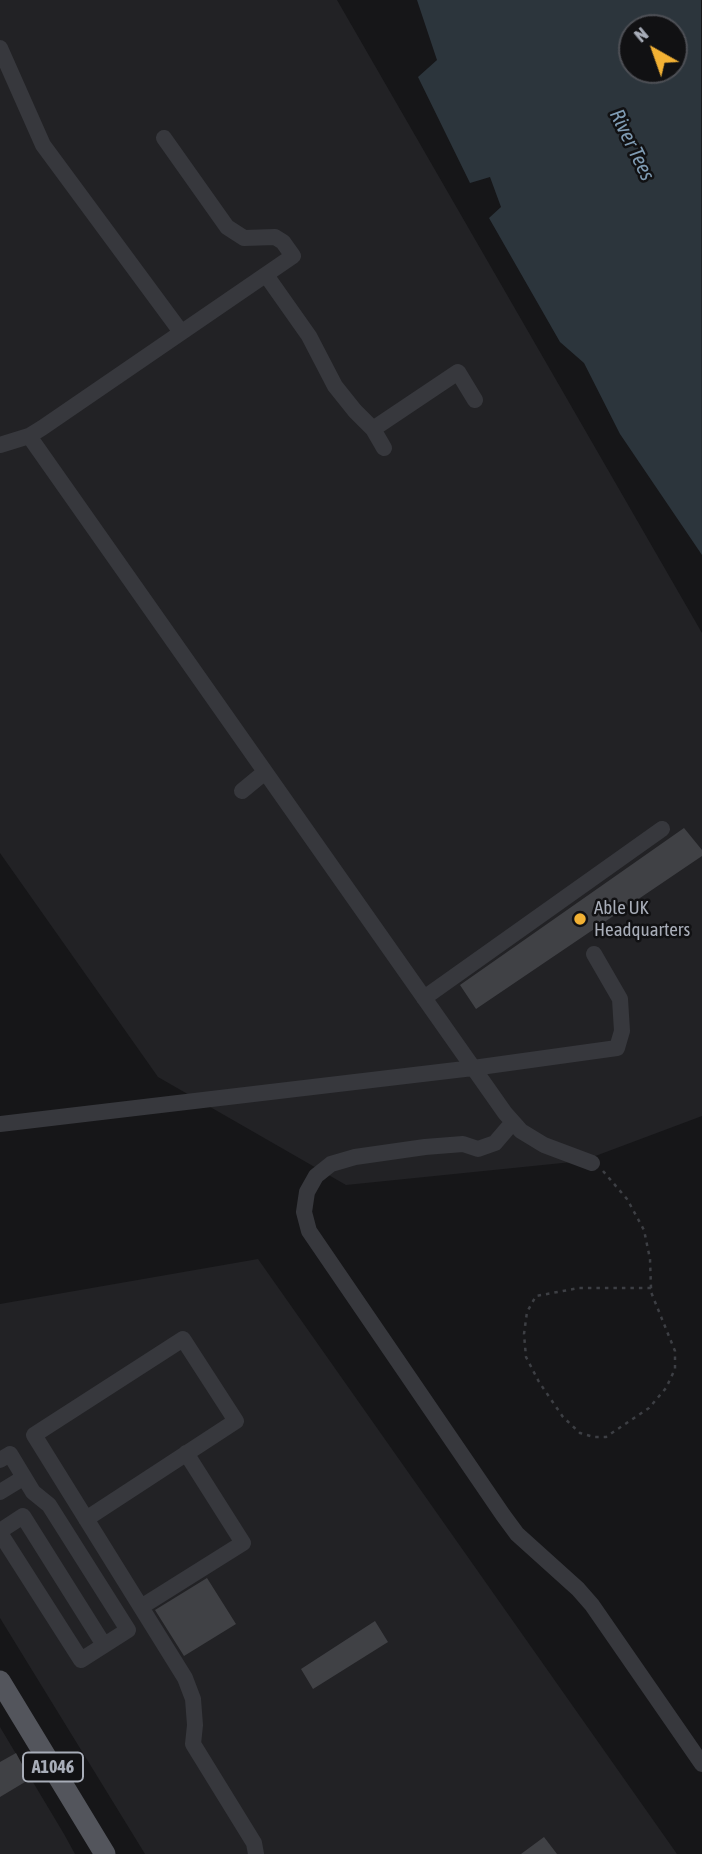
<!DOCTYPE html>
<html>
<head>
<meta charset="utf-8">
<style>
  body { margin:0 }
  #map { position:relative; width:702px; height:1854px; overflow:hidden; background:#161618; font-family:"Asap Condensed",sans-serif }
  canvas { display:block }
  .north { position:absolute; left:618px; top:14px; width:70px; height:70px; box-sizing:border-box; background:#111113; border:2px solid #4d4f55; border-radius:50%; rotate:320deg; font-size:19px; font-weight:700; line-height:28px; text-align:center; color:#a8adb8 }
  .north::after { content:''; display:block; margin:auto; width:24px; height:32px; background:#f2b134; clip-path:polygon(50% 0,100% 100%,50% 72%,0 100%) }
</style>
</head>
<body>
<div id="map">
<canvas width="702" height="1854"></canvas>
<div class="north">N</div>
</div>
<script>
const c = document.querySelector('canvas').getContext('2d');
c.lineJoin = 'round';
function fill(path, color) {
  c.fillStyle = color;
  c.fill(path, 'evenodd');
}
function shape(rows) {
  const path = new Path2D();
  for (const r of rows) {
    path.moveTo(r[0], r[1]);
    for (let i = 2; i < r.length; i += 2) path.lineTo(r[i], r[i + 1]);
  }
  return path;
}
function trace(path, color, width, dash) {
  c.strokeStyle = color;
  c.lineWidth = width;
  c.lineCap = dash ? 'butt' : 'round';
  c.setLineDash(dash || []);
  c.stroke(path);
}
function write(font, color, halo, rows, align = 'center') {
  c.font = font + ' "Asap Condensed",sans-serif';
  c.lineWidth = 5;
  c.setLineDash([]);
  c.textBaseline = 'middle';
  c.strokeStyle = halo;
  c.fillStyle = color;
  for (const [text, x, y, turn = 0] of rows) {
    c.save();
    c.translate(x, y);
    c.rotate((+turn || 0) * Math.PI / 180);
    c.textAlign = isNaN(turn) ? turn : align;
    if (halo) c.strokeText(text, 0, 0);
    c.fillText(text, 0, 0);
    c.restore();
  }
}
const built = shape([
  [0,0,337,0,702,633,702,1116,582,1161,346,1185,158,1077,0,853],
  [258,1259,677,1854,145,1854,0,1618,0,1304],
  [0,1727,64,1834,75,1854,0,1854]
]);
const water = shape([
  [417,0,701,0,702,555,620,434,584,363,560,342,489,218,501,207,490,177,470,183,418,77,437,60],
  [674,28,674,70,632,70,632,28]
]);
const building = shape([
  [684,828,702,850,702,856,476,1009,460,985],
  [207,1578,236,1624,184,1656,155,1610],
  [375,1621,388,1642,313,1689,301,1669],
  [16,1753,30,1779,0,1797,0,1762],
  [544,1837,557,1854,521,1854]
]);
const path = shape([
  [603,1171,627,1199,644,1230,650,1259,651,1288,651,1292,675,1351,675,1369,666,1388,649,1408,606,1437,594,1437,580,1433,563,1417,539,1382,526,1357,524,1334,527,1312,536,1296,579,1288,651,1288]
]);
const minor = shape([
  [0,48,43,145,181,332],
  [266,275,309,336,335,386,355,411,373,429,384,448],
  [373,429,458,372,475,400],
  [29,436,505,1113,521,1131,544,1145,592,1163],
  [0,445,29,436,42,428,293,256,283,242,275,237,244,238,227,227,164,138],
  [242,791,265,772],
  [424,998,662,829],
  [513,1122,495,1143,478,1149,463,1144,425,1147,355,1157,331,1164,316,1176,307,1192,304,1212,309,1231,503,1515,517,1534,578,1589,592,1605,702,1764],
  [0,1124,473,1068,617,1048,622,1031,620,999,594,954],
  [0,1460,10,1454,33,1492,49,1505,128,1630,81,1660,0,1533],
  [0,1492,23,1478],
  [86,1519,236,1421,183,1339,34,1435,185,1678,193,1699,195,1725,193,1744,254,1843,256,1854],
  [0,1531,23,1516,104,1645],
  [141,1607,243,1543,186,1453]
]);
const major = shape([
  [0,1681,105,1854]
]);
const markers = [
  [580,919,7,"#f2b134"]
];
const shields = [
  [53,1767,60]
];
const shieldNames = [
  ["A1046",53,1767]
];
const poiNames = [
  ["Able UK",594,908],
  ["Headquarters",594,930]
];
const waterNames = [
  ["River Tees",632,145,64]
];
fill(built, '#222225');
fill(water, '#2c353c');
fill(building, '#404145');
trace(path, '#3d3f44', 2.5, [3.5, 5]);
trace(minor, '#37383d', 16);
trace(major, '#53555c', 21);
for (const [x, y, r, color] of markers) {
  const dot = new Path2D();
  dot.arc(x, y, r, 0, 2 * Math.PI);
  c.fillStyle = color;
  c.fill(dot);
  trace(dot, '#111113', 2.5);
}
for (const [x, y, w] of shields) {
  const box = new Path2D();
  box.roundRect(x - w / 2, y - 14.5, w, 29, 5);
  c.fillStyle = '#111113';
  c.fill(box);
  trace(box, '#a8adb8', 2);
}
write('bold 18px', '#a8adb8', null, shieldNames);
write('19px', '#a8adb8', '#111113', poiNames, 'left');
write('italic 21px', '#7f9bb3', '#111113', waterNames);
</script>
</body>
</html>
